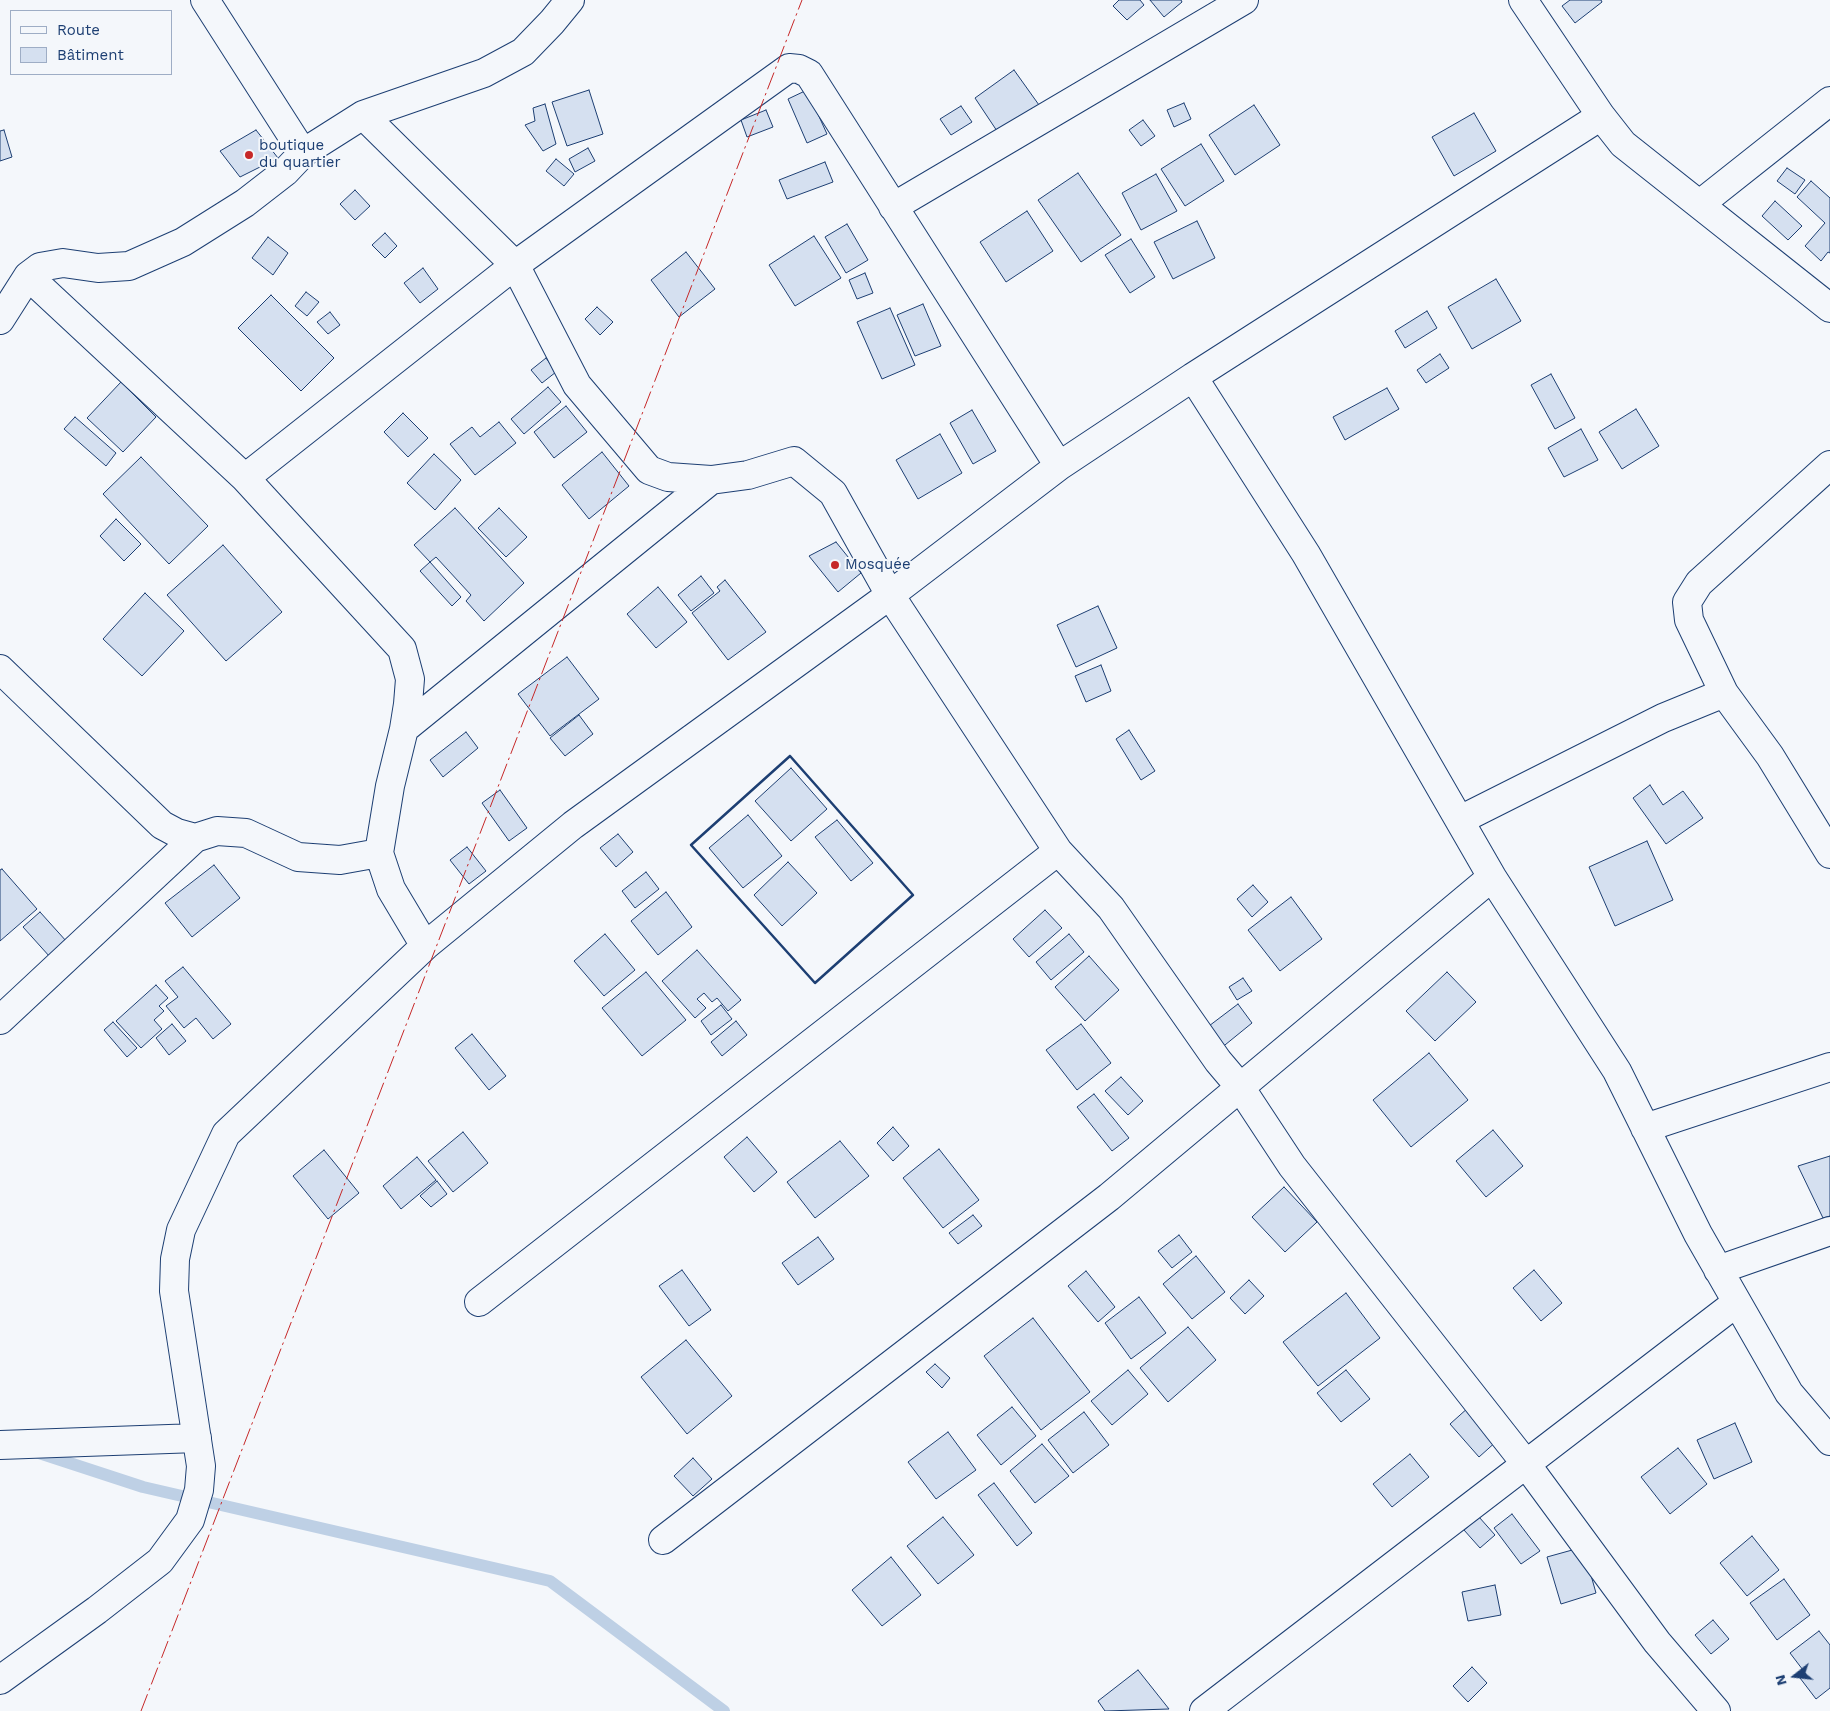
<!DOCTYPE html>
<meta charset="utf-8">
<style>
body{margin:0}
#map{position:relative;width:1830px;height:1711px;overflow:hidden;background:#f4f7fb;font-family:"Work Sans",sans-serif}
canvas{display:block}
.legend{position:absolute;left:10px;top:10px;width:162px;height:65px;box-sizing:border-box;background:#f4f7fb;border:1px solid #9eadc5;margin:0;padding:6px 9px;list-style:none;font-size:15px;color:#1d3f73}
.legend li{display:flex;align-items:center;gap:10px;height:25px}
.legend b{width:25px;border:1px solid #9eadc5}
.north{position:absolute;left:1770px;top:1651px;width:50px;height:50px;-webkit-text-stroke:4px #f4f7fb;paint-order:stroke;rotate:254deg;font-size:14px;font-weight:700;line-height:20px;text-align:center;color:#1d3f73}
.north::after{content:'';display:block;margin:auto;width:18px;height:22px;background:#1d3f73;clip-path:polygon(50% 0,100% 100%,50% 72%,0 100%)}
</style>
<div id="map">
<canvas width="1830" height="1711"></canvas>
<ul class="legend">
<li><b style="height:6px;background:#f4f7fb"></b>Route</li>
<li><b style="height:14px;background:#d5e0f0"></b>Bâtiment</li>
</ul>
<div class="north">N</div>
</div>
<script>
const context = document.querySelector('canvas').getContext('2d');
context.lineJoin = 'round';
const poly = rows => new Path2D(rows.map(r => 'M' + r).join(''));
function trace(path, color, width, dash) { context.strokeStyle = color; context.lineWidth = width; context.lineCap = dash ? 'butt' : 'round'; context.setLineDash(dash || []); context.stroke(path); }
function fill(path, color) { context.fillStyle = color; context.fill(path, 'evenodd'); }
function write(font, color, halo, rows, align = 'center') {
  context.font = font + ' "Work Sans",sans-serif'; context.lineWidth = 4; context.setLineDash([]); context.textBaseline = 'middle'; context.strokeStyle = halo; context.fillStyle = color; for (const [text, x, y, turn = 0] of rows) {
    context.save(); context.translate(x, y); context.rotate((+turn || 0) * Math.PI / 180); context.textAlign = isNaN(turn) ? turn : align; if (halo) context.strokeText(text, 0, 0); context.fillText(text, 0, 0); context.restore();
  }
}
const stream = poly([
 [36,1452,143,1487,550,1581,724,1711]
]);
const building = poly([
 [1119,0,1140,0,1144,5,1127,20,1113,6,1119,0],
 [1150,0,1181,0,1182,2,1164,17,1150,0],
 [1570,0,1601,0,1602,2,1575,23,1562,6,1570,0],
 [1014,70,1039,105,999,134,975,98,1014,70],
 [589,90,603,134,567,146,552,102,589,90],
 [807,90,827,134,807,143,788,99,807,90],
 [1184,103,1191,119,1174,127,1167,110,1184,103],
 [545,104,556,144,543,151,525,125,535,121,533,108,545,104],
 [1254,105,1280,145,1235,175,1209,135,1254,105],
 [961,106,972,122,951,135,940,119,961,106],
 [766,110,773,127,747,137,741,120,766,110],
 [1474,113,1496,151,1454,176,1432,137,1474,113],
 [1143,120,1155,136,1141,146,1129,130,1143,120],
 [4,130,12,157,0,161,0,131,4,130],
 [256,130,278,158,240,177,220,151,256,130],
 [1201,144,1224,181,1185,206,1161,169,1201,144],
 [588,148,595,161,575,172,569,159,588,148],
 [556,159,574,174,564,186,546,171,556,159],
 [825,162,833,182,787,199,779,180,825,162],
 [1787,168,1805,180,1795,194,1777,181,1787,168],
 [1078,173,1121,235,1081,262,1038,200,1078,173],
 [1156,174,1177,211,1141,230,1122,193,1156,174],
 [1811,181,1830,198,1830,253,1828,252,1821,261,1805,246,1825,223,1797,197,1811,181],
 [355,190,370,206,355,220,340,204,355,190],
 [1775,201,1802,226,1788,240,1762,216,1775,201],
 [1027,211,1053,251,1006,282,980,242,1027,211],
 [1197,221,1215,258,1173,279,1154,242,1197,221],
 [847,224,868,260,846,273,825,237,847,224],
 [385,233,397,246,385,258,372,245,385,233],
 [814,236,841,278,795,306,769,265,814,236],
 [268,237,288,253,273,275,252,258,268,237],
 [1131,239,1155,277,1130,293,1105,255,1131,239],
 [686,252,715,289,679,317,651,280,686,252],
 [423,268,438,289,420,303,404,283,423,268],
 [865,273,873,293,857,299,849,280,865,273],
 [1496,279,1521,321,1472,349,1448,307,1496,279],
 [306,292,319,302,307,316,295,306,306,292],
 [271,295,334,358,301,391,238,328,271,295],
 [923,304,941,346,915,356,897,315,923,304],
 [597,307,613,322,600,335,585,319,597,307],
 [890,308,915,365,882,379,857,322,890,308],
 [1427,311,1437,328,1405,348,1395,331,1427,311],
 [330,312,340,325,328,334,317,322,330,312],
 [1440,354,1449,368,1426,383,1417,370,1440,354],
 [546,358,556,372,542,383,531,370,546,358],
 [1551,374,1575,418,1555,429,1531,385,1551,374],
 [121,382,156,417,123,452,87,418,121,382],
 [548,387,561,402,524,434,511,419,548,387],
 [1387,388,1399,409,1345,440,1333,417,1387,388],
 [566,406,587,432,554,458,534,432,566,406],
 [1636,409,1659,446,1622,469,1599,432,1636,409],
 [972,410,996,451,973,464,950,423,972,410],
 [403,413,428,438,408,457,384,432,403,413],
 [75,417,116,453,106,466,64,429,75,417],
 [499,422,516,443,475,475,450,444,472,427,480,437,499,422],
 [1581,429,1598,460,1564,477,1548,448,1581,429],
 [940,434,962,473,918,499,896,460,940,434],
 [602,452,629,486,589,519,562,485,602,452],
 [434,454,461,480,435,510,407,483,434,454],
 [141,457,208,526,169,564,103,494,141,457],
 [455,508,524,583,484,621,466,601,471,595,436,557,430,562,414,545,455,508],
 [499,508,527,537,506,557,478,528,499,508],
 [116,519,141,544,124,561,100,536,116,519],
 [836,542,861,573,838,592,809,556,836,542],
 [223,545,282,612,226,661,167,595,223,545],
 [430,562,461,597,452,606,420,571,430,562],
 [701,576,714,593,691,611,678,595,701,576],
 [725,580,766,632,728,660,692,613,720,591,717,587,725,580],
 [658,587,687,622,656,648,627,614,658,587],
 [145,593,184,631,142,676,103,639,145,593],
 [1098,606,1117,648,1076,667,1057,625,1098,606],
 [567,657,599,699,550,736,518,694,567,657],
 [1101,665,1111,691,1086,702,1075,676,1101,665],
 [579,715,593,734,565,756,550,738,579,715],
 [1129,730,1155,771,1141,780,1116,739,1129,730],
 [466,732,478,748,443,777,430,760,466,732],
 [791,768,827,809,791,841,755,801,791,768],
 [1650,785,1663,805,1683,791,1703,818,1666,844,1633,798,1650,785],
 [500,790,527,828,509,841,482,803,500,790],
 [748,815,782,856,743,888,709,848,748,815],
 [837,820,873,863,851,881,815,837,837,820],
 [618,834,633,852,616,867,600,848,618,834],
 [1647,841,1673,900,1615,926,1589,867,1647,841],
 [467,847,486,871,469,884,450,860,467,847],
 [788,862,817,893,782,926,754,895,788,862],
 [214,865,240,898,192,937,165,903,214,865],
 [2,869,37,909,0,941,0,870,2,869],
 [646,872,659,889,635,908,622,891,646,872],
 [1253,885,1268,902,1252,917,1237,899,1253,885],
 [666,892,692,927,658,955,631,921,666,892],
 [1291,897,1322,939,1280,971,1248,930,1291,897],
 [1045,910,1062,928,1029,957,1013,939,1045,910],
 [40,912,67,942,50,957,23,927,40,912],
 [605,934,635,970,604,996,574,961,605,934],
 [1069,934,1084,952,1051,980,1036,962,1069,934],
 [697,950,741,1000,728,1011,717,998,712,1002,704,993,697,999,706,1008,695,1018,662,981,697,950],
 [1089,956,1119,990,1085,1021,1055,987,1089,956],
 [183,967,231,1024,213,1039,196,1018,184,1028,166,1006,178,997,165,981,183,967],
 [646,972,686,1020,642,1056,602,1008,646,972],
 [1447,972,1476,1002,1435,1041,1406,1011,1447,972],
 [1243,978,1252,991,1237,1000,1229,987,1243,978],
 [156,985,168,998,159,1006,164,1011,154,1020,162,1029,141,1048,116,1021,156,985],
 [1238,1004,1252,1023,1220,1049,1205,1029,1238,1004],
 [721,1005,732,1019,711,1035,701,1021,721,1005],
 [736,1021,747,1035,722,1056,711,1042,736,1021],
 [113,1022,137,1048,127,1057,104,1030,113,1022],
 [172,1024,186,1041,169,1055,156,1038,172,1024],
 [1081,1024,1111,1063,1077,1090,1046,1050,1081,1024],
 [472,1034,506,1076,489,1090,455,1048,472,1034],
 [1429,1053,1468,1100,1411,1147,1373,1100,1429,1053],
 [1121,1077,1143,1101,1128,1115,1105,1091,1121,1077],
 [1094,1094,1129,1138,1112,1151,1077,1107,1094,1094],
 [893,1127,909,1146,893,1161,877,1143,893,1127],
 [1493,1130,1523,1166,1486,1197,1456,1161,1493,1130],
 [463,1132,488,1163,453,1192,428,1161,463,1132],
 [747,1137,777,1172,754,1192,724,1157,747,1137],
 [840,1141,869,1176,815,1218,787,1182,840,1141],
 [939,1149,979,1200,943,1228,903,1178,939,1149],
 [324,1150,359,1193,328,1219,293,1176,324,1150],
 [1830,1156,1830,1216,1823,1218,1798,1166,1830,1156],
 [417,1157,436,1180,401,1209,383,1186,417,1157],
 [437,1181,447,1194,431,1207,420,1196,437,1181],
 [1284,1187,1317,1222,1285,1252,1252,1217,1284,1187],
 [973,1215,982,1226,958,1244,949,1233,973,1215],
 [1179,1235,1192,1252,1172,1268,1158,1251,1179,1235],
 [818,1237,834,1259,798,1285,782,1263,818,1237],
 [1196,1256,1225,1292,1192,1319,1163,1284,1196,1256],
 [682,1270,711,1310,689,1326,659,1286,682,1270],
 [1534,1270,1562,1303,1541,1321,1513,1288,1534,1270],
 [1086,1271,1115,1307,1098,1322,1068,1286,1086,1271],
 [1249,1280,1264,1296,1245,1314,1230,1298,1249,1280],
 [1346,1293,1380,1338,1318,1386,1283,1342,1346,1293],
 [1139,1297,1166,1333,1131,1359,1105,1323,1139,1297],
 [1033,1318,1090,1392,1041,1430,984,1356,1033,1318],
 [1188,1327,1216,1360,1168,1402,1140,1368,1188,1327],
 [686,1340,732,1396,687,1434,641,1377,686,1340],
 [935,1364,950,1378,942,1388,926,1372,935,1364],
 [1128,1370,1148,1394,1112,1425,1091,1401,1128,1370],
 [1346,1370,1370,1399,1341,1422,1317,1393,1346,1370],
 [1012,1407,1036,1436,1001,1465,977,1435,1012,1407],
 [1469,1407,1498,1440,1479,1457,1450,1424,1469,1407],
 [1084,1412,1109,1445,1073,1473,1048,1440,1084,1412],
 [1735,1423,1752,1462,1714,1479,1697,1440,1735,1423],
 [948,1432,976,1470,936,1499,908,1462,948,1432],
 [1042,1444,1069,1476,1035,1503,1010,1471,1042,1444],
 [1678,1448,1707,1484,1670,1514,1641,1477,1678,1448],
 [1410,1454,1429,1477,1392,1507,1373,1484,1410,1454],
 [693,1458,712,1479,693,1496,674,1476,693,1458],
 [994,1483,1032,1533,1017,1546,978,1495,994,1483],
 [1512,1514,1540,1551,1521,1564,1494,1528,1512,1514],
 [943,1517,974,1555,938,1584,907,1546,943,1517],
 [1479,1517,1495,1535,1480,1548,1464,1530,1479,1517],
 [1752,1536,1779,1570,1747,1596,1720,1563,1752,1536],
 [1583,1547,1596,1593,1561,1604,1547,1557,1583,1547],
 [891,1557,921,1595,882,1626,852,1590,891,1557],
 [1784,1579,1810,1615,1777,1640,1750,1603,1784,1579],
 [1495,1585,1501,1615,1468,1621,1462,1592,1495,1585],
 [1713,1620,1729,1639,1711,1654,1695,1635,1713,1620],
 [1819,1631,1830,1645,1830,1688,1816,1699,1800,1678,1806,1674,1790,1653,1819,1631],
 [1472,1667,1487,1683,1468,1702,1453,1686,1472,1667],
 [1138,1670,1169,1709,1105,1711,1098,1701,1138,1670]
]);
const minor = poly([
 [205,0,303,153,363,115,515,265,577,385,649,470,668,477,711,480,748,475,794,461,833,493,890,595,1058,851,1111,908,1218,1061,1240,1087,1292,1166,1526,1464,1657,1642,1716,1711],
 [1523,0,1601,116,1623,144,1830,308],
 [363,115,484,73,523,52,552,22,570,0],
 [1700,204,1830,101],
 [893,207,1244,0],
 [28,276,245,478,402,649,410,679,408,704,404,729,390,786,379,853,391,889,425,946],
 [0,320,28,276,40,267,63,263,98,268,129,266,183,242,245,203,285,172,303,153],
 [1193,377,1601,116],
 [245,478,515,265,789,68,799,69,809,74,1059,466],
 [0,669,162,825,177,833,195,838,217,831,246,833,298,857,340,860,379,853],
 [1724,693,1689,620,1687,602,1699,583,1830,465],
 [404,729,711,480],
 [1460,820,1663,718,1724,693,1770,756,1830,854],
 [0,1020,195,838],
 [1645,1128,1830,1067],
 [1718,1270,1830,1231],
 [479,1302,1058,851],
 [0,1445,197,1438],
 [663,1540,1109,1197,1492,877],
 [0,1680,97,1610,160,1561,190,1520,199,1490,201,1466,174,1291,175,1259,181,1230,226,1134,425,946,573,825,890,595,1059,466,1193,377,1306,554,1492,877,1617,1071,1698,1234,1789,1393,1830,1441],
 [1204,1711,1736,1303]
]);
const wall = poly([
 [790,756,913,895,815,983,691,845,790,756]
]);
const power = poly([
 [141,1711,802,0]
]);
const markers = [
 [249,155,5,"#c62828"],
 [835,565,5,"#c62828"]
];
const poiNames = [
 ["boutique",259,146],
 ["du quartier",259,163],
 ["Mosquée",845,565]
];
trace(stream, '#bed0e5', 12);
fill(building, '#d5e0f0');
trace(building, '#1d3f73', 1);
trace(minor, '#1d3f73', 30);
trace(minor, '#f4f7fb', 28);
trace(wall, '#1d3f73', 2.5);
trace(power, '#c62828', 1, [18, 4, 2.5, 4]);
for (const [x, y, r, color] of markers) { const dot = new Path2D(); dot.arc(x, y, r, 0, 2 * Math.PI); context.fillStyle = color; context.fill(dot); trace(dot, '#f4f7fb', 2); }
write('15px', '#1d3f73', '#f4f7fb', poiNames, 'left');
</script>
